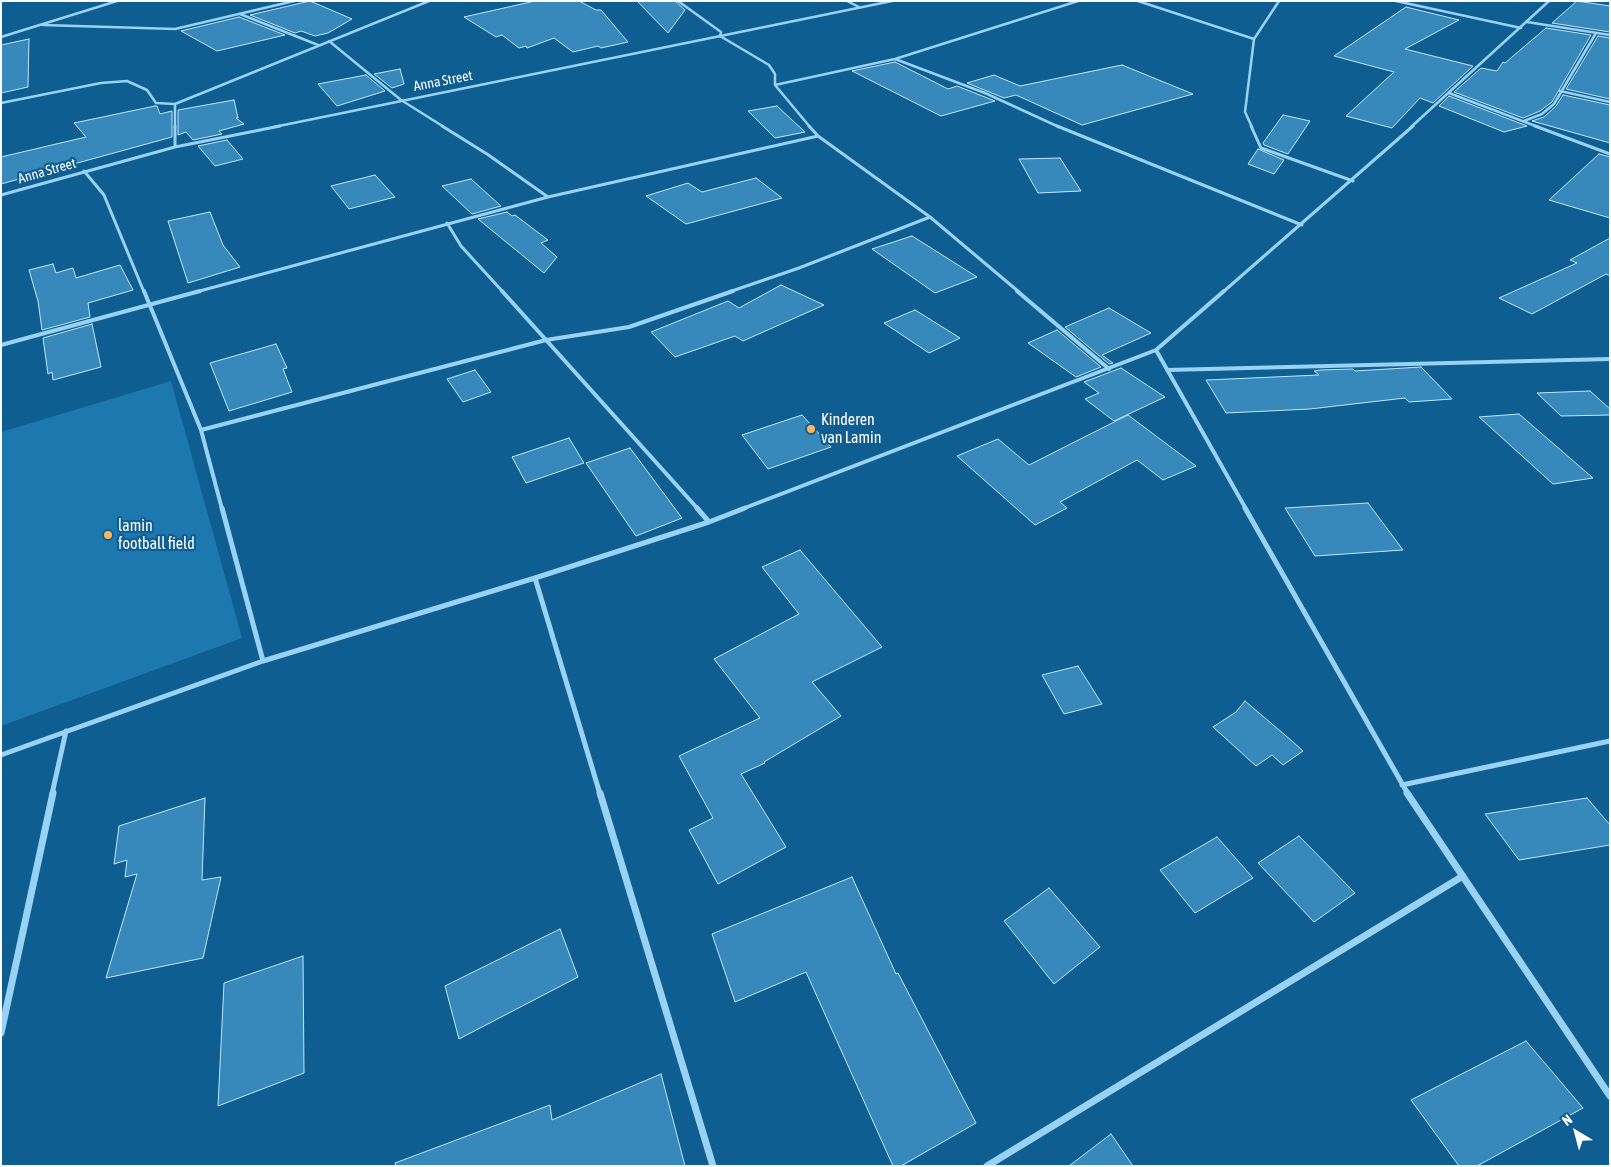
<!DOCTYPE html>
<style>
body{margin:0}
#map{position:relative;width:1611px;height:1167px;overflow:hidden;background:#0f5e92;font-family:"Asap Condensed",sans-serif}
canvas{display:block}
.frame{position:absolute;inset:0;border:2px solid #fff;pointer-events:none}
.north{position:absolute;left:1551px;top:1107px;width:50px;height:50px;-webkit-text-stroke:4px #0f5e92;paint-order:stroke;rotate:323deg;font-size:14px;font-weight:700;line-height:20px;text-align:center;color:#fff}
.north::after{content:'';display:block;margin:auto;width:18px;height:22px;background:#fff;clip-path:polygon(50% 0,100% 100%,50% 72%,0 100%)}
</style>
<div id="map">
<canvas width="1611" height="1167"></canvas>
<div class="frame"></div>
<div class="north">N</div>
</div>
<script>
const context = document.querySelector('canvas').getContext('2d');
context.lineJoin = 'round';
function fill(path, color) { context.fillStyle = color; context.fill(path, 'evenodd'); }
const poly = rows => new Path2D(rows.map(r => 'M' + r).join(''));
function trace(path, color, width, dash) { context.strokeStyle = color; context.lineWidth = width; context.lineCap = dash ? 'butt' : 'round'; context.setLineDash(dash || []); context.stroke(path); }
function write(font, color, halo, rows, align = 'center') {
  context.font = font + ' "Asap Condensed",sans-serif'; context.lineWidth = 4.5; context.setLineDash([]); context.textBaseline = 'middle'; context.strokeStyle = halo; context.fillStyle = color; for (const [text, x, y, turn = 0] of rows) {
    context.save(); context.translate(x, y); context.rotate((+turn || 0) * Math.PI / 180); context.textAlign = isNaN(turn) ? turn : align; if (halo) context.strokeText(text, 0, 0); context.fillText(text, 0, 0); context.restore();
  }
}
const green = poly([
 [171,381,242,638,1,726,1,432]
]);
const building = poly([
 [310,1,352,19,328,33,315,36,301,31,295,33,250,15,310,1],
 [535,1,579,1,596,10,601,10,628,42,601,48,598,46,573,52,554,38,527,48,526,46,519,48,502,35,496,37,464,17,535,1],
 [637,1,675,1,685,10,668,33,637,1],
 [1577,1,1610,6,1610,32,1552,23,1577,1],
 [1406,7,1459,20,1405,49,1473,66,1433,103,1420,98,1392,128,1346,116,1394,72,1334,56,1406,7],
 [239,17,285,35,217,51,181,31,239,17],
 [1546,28,1591,35,1552,102,1540,111,1523,118,1454,92,1481,68,1497,71,1503,62,1505,63,1546,28],
 [1598,36,1610,38,1610,99,1566,89,1598,36],
 [29,39,28,87,1,93,1,45,29,39],
 [895,62,948,89,957,86,995,101,941,116,852,71,895,62],
 [1122,65,1193,94,1082,125,1016,95,1004,98,967,83,994,75,1020,86,1122,65],
 [400,69,404,84,392,88,374,74,400,69],
 [366,75,385,91,337,106,318,84,366,75],
 [1563,95,1610,105,1610,143,1532,121,1544,117,1556,106,1563,95],
 [1449,96,1527,126,1504,132,1439,106,1449,96],
 [234,100,238,118,236,118,244,124,219,131,222,134,193,140,186,132,178,135,178,110,234,100],
 [155,106,157,106,160,114,172,111,172,137,1,184,1,157,86,137,74,123,155,106],
 [777,106,805,132,775,138,748,111,777,106],
 [1283,115,1310,121,1288,154,1264,145,1263,143,1283,115],
 [227,140,243,159,215,166,198,146,227,140],
 [1258,149,1284,160,1274,174,1248,164,1258,149],
 [1599,154,1610,157,1610,218,1549,200,1599,154],
 [1060,158,1081,191,1038,193,1019,159,1060,158],
 [375,175,395,197,349,209,331,186,375,175],
 [756,178,782,198,686,224,646,196,688,183,702,192,756,178],
 [471,179,501,206,472,214,442,186,471,179],
 [210,212,223,245,240,267,188,283,168,221,210,212],
 [507,212,512,216,515,215,548,240,541,243,557,257,544,273,478,219,507,212],
 [912,236,977,277,935,293,872,249,912,236],
 [1610,238,1610,276,1606,274,1532,314,1499,298,1577,263,1570,260,1610,238],
 [53,264,56,273,73,268,76,278,120,265,133,290,88,303,90,317,42,330,38,301,29,270,53,264],
 [781,285,824,305,743,341,735,336,675,357,651,332,728,301,739,308,781,285],
 [1109,308,1151,333,1102,355,1113,363,1109,364,1065,327,1109,308],
 [915,310,960,338,929,353,884,323,915,310],
 [92,324,101,367,53,380,52,372,48,374,43,338,92,324],
 [1057,330,1101,367,1076,377,1028,343,1057,330],
 [276,344,287,368,283,369,292,392,229,411,210,363,276,344],
 [1421,367,1452,399,1409,402,1405,398,1310,409,1226,413,1206,380,1319,375,1314,371,1320,370,1353,369,1355,371,1421,367],
 [1121,368,1165,397,1114,421,1085,399,1099,393,1084,382,1121,368],
 [475,370,491,392,463,402,447,379,475,370],
 [1590,391,1610,409,1610,415,1561,416,1537,393,1590,391],
 [1519,414,1593,478,1553,484,1479,417,1519,414],
 [802,415,831,447,768,469,742,435,802,415],
 [1128,415,1196,466,1163,480,1137,460,1060,502,1067,508,1035,525,957,456,998,439,1029,465,1128,415],
 [569,438,584,463,526,483,512,457,569,438],
 [630,448,682,518,636,536,586,463,630,448],
 [1368,503,1403,550,1315,556,1285,508,1368,503],
 [800,550,882,647,812,682,841,716,764,762,765,763,741,774,786,847,718,884,689,830,713,818,679,756,760,718,714,659,799,614,762,567,800,550],
 [1078,666,1102,704,1064,714,1042,675,1078,666],
 [1245,701,1292,741,1303,751,1283,765,1272,755,1256,766,1213,727,1236,712,1245,701],
 [205,798,202,880,221,877,203,958,106,978,137,874,125,877,127,860,114,864,119,826,205,798],
 [1587,798,1610,825,1610,845,1519,860,1485,814,1587,798],
 [1299,836,1355,893,1314,922,1258,863,1299,836],
 [1217,837,1253,878,1195,913,1160,870,1217,837],
 [852,877,896,974,898,973,976,1123,901,1166,893,1166,806,972,735,1002,712,934,852,877],
 [1049,888,1100,947,1054,984,1004,921,1049,888],
 [560,929,578,977,459,1039,445,986,560,929],
 [303,956,304,1073,218,1106,224,983,303,956],
 [1526,1041,1583,1108,1477,1166,1459,1166,1411,1100,1526,1041],
 [661,1074,685,1166,396,1166,395,1163,550,1105,552,1120,661,1074],
 [1111,1134,1133,1166,1069,1166,1111,1134]
]);
const streetFar4 = poly([
 [678,1,721,32,720,36,769,65,775,74,775,85,810,127],
 [847,1,859,7],
 [1138,1,1254,39],
 [1396,1,1521,28],
 [240,14,318,45],
 [1527,22,1610,35],
 [43,25,175,29,294,1],
 [1,37,117,1],
 [329,41,401,100,444,127],
 [895,59,985,93,1059,127],
 [775,85,895,59,1078,1],
 [1560,91,1610,102],
 [1449,93,1538,127],
 [1,103,101,83,127,81,147,90,156,103,175,104],
 [1524,121,1542,114,1554,104,1596,33],
 [175,127,175,104,429,1],
 [274,127,892,1],
 [1252,127,1245,112,1254,39,1279,1],
 [1411,127,1549,1]
]);
const streetFar3 = poly([
 [175,126,175,147],
 [442,126,487,154,548,197],
 [809,126,818,136,930,217,1019,292],
 [1057,126,1302,225],
 [1251,126,1261,148,1353,181],
 [1535,126,1610,154],
 [84,171,104,195,144,292],
 [1,195,175,147,280,126],
 [447,223,461,246,503,292],
 [196,292,548,197,818,136],
 [729,292,799,268,930,217],
 [1223,292,1413,126]
]);
const streetFar2 = poly([
 [144,291,201,430,222,509],
 [502,291,698,509],
 [1017,291,1109,369],
 [1,345,200,291],
 [1156,350,1246,509],
 [1167,370,1610,359],
 [201,430,546,340,629,327,733,291],
 [742,509,1156,350,1224,291]
]);
const streetFar1 = poly([
 [222,508,263,661],
 [697,508,709,522],
 [1245,508,1408,794],
 [535,578,600,794],
 [1,755,263,661,535,578,709,522,745,508],
 [1402,785,1610,741],
 [52,794,66,731]
]);
const street = poly([
 [600,793,713,1166],
 [1407,793,1610,1096],
 [1,1033,53,793],
 [987,1166,1463,876]
]);
const markers = [
 [811,429,5,"#ffb55d"],
 [108,535,5,"#ffb55d"]
];
const farStreetnames = [
 ["Anna Street",443,81,-11],
 ["Anna Street",47,171,-16]
];
const poiNames = [
 ["Kinderen",821,420],
 ["van Lamin",821,438],
 ["lamin",118,526],
 ["football field",118,544]
];
fill(green, '#1d78b0');
fill(building, '#3788bb');
trace(building, '#c2e7fe', 1);
trace(streetFar4, '#9ad2f4', 2.5);
trace(streetFar3, '#9ad2f4', 3);
trace(streetFar2, '#9ad2f4', 4);
trace(streetFar1, '#9ad2f4', 5);
trace(street, '#9ad2f4', 7);
for (const [x, y, r, color] of markers) { const dot = new Path2D(); dot.arc(x, y, r, 0, 2 * Math.PI); context.fillStyle = color; context.fill(dot); trace(dot, '#0f5e92', 2); }
write('14px', '#fff', '#0f5e92', farStreetnames);
write('16px', '#fff', '#0f5e92', poiNames, 'left');
</script>
